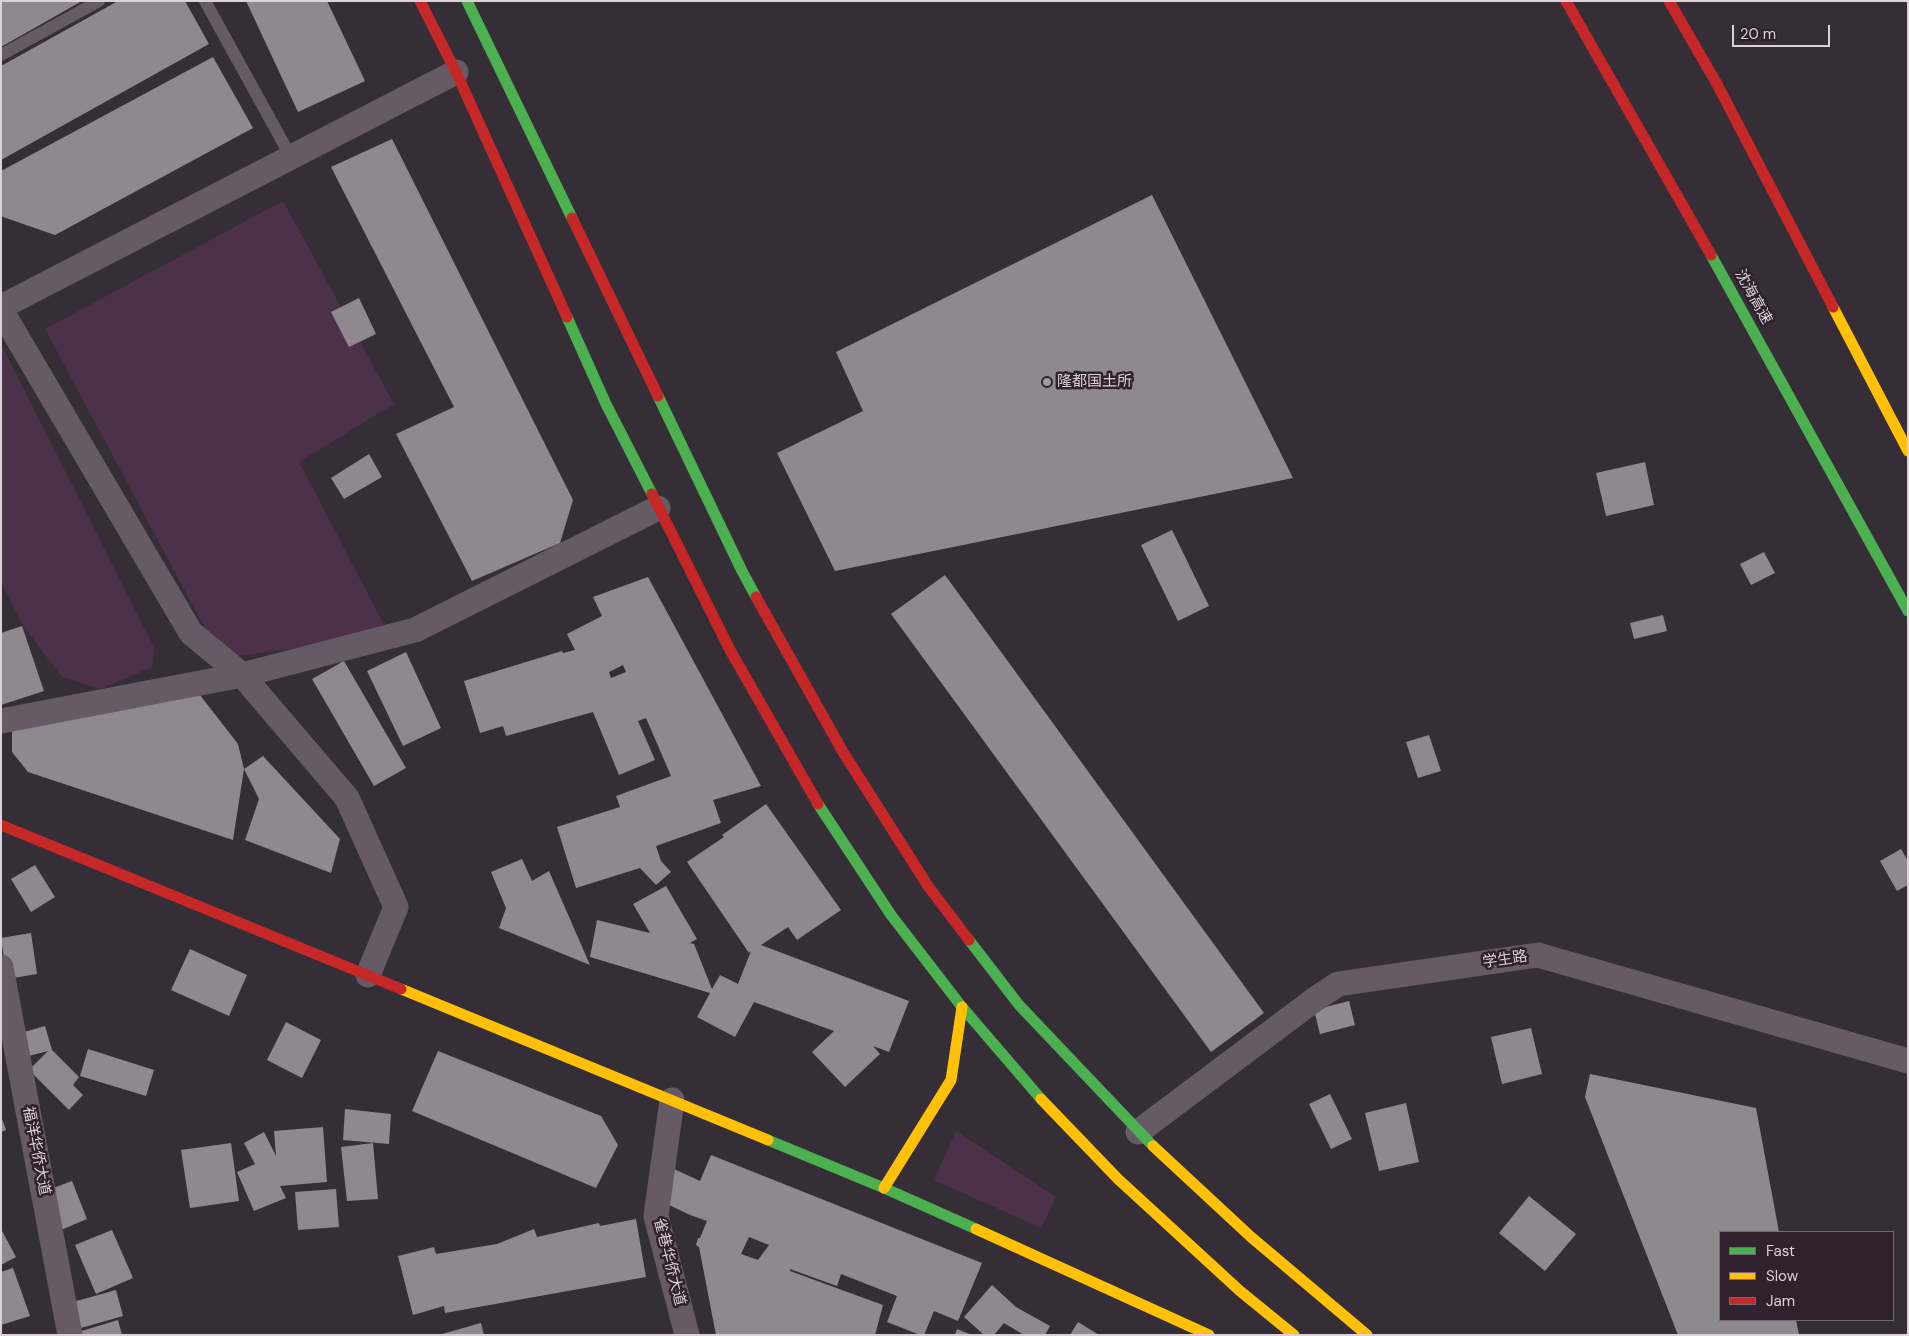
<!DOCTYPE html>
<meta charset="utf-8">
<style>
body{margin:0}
#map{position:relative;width:1909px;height:1336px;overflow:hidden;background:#362e36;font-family:"DM Sans",sans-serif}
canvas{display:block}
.frame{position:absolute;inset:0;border:2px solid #dcd1db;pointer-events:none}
.legend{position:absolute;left:1719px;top:1231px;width:175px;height:90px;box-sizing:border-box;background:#30212f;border:1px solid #756774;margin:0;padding:6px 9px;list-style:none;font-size:15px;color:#dcd1db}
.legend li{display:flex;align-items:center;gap:10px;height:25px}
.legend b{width:25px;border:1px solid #756774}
.scale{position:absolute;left:1732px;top:25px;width:98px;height:22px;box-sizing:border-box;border:2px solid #dcd1db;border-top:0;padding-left:6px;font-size:15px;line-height:18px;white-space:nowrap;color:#dcd1db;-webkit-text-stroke:4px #30212f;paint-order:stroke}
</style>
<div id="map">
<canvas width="1909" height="1336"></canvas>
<div class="frame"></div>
<ul class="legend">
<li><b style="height:6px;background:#4caf50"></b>Fast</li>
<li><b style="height:6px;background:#ffc107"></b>Slow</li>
<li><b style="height:6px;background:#c62828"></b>Jam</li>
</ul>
<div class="scale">20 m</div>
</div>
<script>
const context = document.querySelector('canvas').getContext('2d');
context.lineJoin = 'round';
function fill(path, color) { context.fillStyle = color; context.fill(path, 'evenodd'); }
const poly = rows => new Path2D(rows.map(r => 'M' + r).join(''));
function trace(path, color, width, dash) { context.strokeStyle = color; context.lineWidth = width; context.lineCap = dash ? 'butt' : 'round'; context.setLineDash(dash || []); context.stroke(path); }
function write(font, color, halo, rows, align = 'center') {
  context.font = font + ' "DM Sans","Noto Sans SC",sans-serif'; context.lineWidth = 5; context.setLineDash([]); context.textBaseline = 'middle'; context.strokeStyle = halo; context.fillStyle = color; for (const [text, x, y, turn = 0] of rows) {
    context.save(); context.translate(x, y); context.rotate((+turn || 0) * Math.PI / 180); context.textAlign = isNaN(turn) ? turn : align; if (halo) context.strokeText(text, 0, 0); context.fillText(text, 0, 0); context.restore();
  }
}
const green = poly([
 [283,201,394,404,299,462,390,636,237,656,215,647,45,329],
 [1,344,154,647,152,667,100,689,61,676,22,624,1,582],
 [956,1131,1056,1197,1041,1228,934,1180]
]);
const building = poly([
 [1,1,82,1,1,47],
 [118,1,185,1,209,44,1,160,1,66],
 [246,1,327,1,365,81,298,112],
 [213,57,253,128,55,235,3,217,1,215,1,171],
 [392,139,573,500,560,543,472,581,396,434,454,407,331,167],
 [1152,195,1293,478,835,571,777,453,863,411,836,352],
 [359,298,376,334,349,347,331,312],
 [369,454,382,477,344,499,331,478],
 [1645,462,1654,505,1606,516,1596,473],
 [1172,530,1209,606,1178,621,1141,545],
 [1764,552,1775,573,1751,585,1740,564],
 [945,575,1264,1013,1211,1052,891,614],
 [648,577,761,786,713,800,721,823,656,846,661,861,671,872,656,885,640,868,576,888,557,827,620,807,616,796,671,776,646,718,638,721,655,760,619,775,593,712,506,736,503,726,480,733,464,681,562,651,563,653,575,650,567,634,602,616,593,597],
 [623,665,626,672,611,678,609,672],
 [1663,615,1667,631,1634,639,1630,623],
 [22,626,44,691,1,705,1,633],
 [406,652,441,728,403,746,367,671],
 [344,661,406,768,374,786,312,679],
 [193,686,238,744,244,769,263,756,340,839,331,873,245,840,259,799,244,769,233,840,28,772,12,752,12,724],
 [1429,735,1441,771,1418,778,1406,742],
 [766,804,841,910,797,940,788,927,761,945,909,1001,889,1052,873,1046,880,1054,845,1087,812,1052,834,1031,754,1002,735,1037,697,1017,710,993,590,957,597,920,650,933,633,904,666,886,697,939,690,943,694,944,712,989,720,975,738,984,751,951,749,953,687,862,724,837,722,835],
 [1901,849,1908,861,1908,885,1897,891,1880,861],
 [522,859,532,881,549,871,590,965,499,928,506,908,491,872],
 [35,865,55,897,31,912,11,879],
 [31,933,37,974,7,979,1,938],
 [190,949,247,975,229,1016,171,990],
 [1349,1001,1355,1025,1320,1034,1314,1010],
 [286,1022,321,1040,302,1078,267,1060],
 [45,1026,52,1050,79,1077,73,1085,83,1095,69,1110,29,1070,48,1051,21,1058,14,1035],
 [1531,1028,1542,1074,1502,1084,1491,1037],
 [88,1049,154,1070,146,1096,80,1076],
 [438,1051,601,1116,618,1145,596,1188,412,1111],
 [1590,1074,1756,1108,1779,1232,1720,1232,1720,1320,1796,1320,1799,1335,1678,1335,1585,1097],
 [1330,1094,1352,1139,1331,1149,1309,1104],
 [1406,1103,1419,1162,1379,1171,1365,1113],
 [345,1109,391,1114,389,1144,343,1140],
 [1,1116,6,1130,1,1132],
 [323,1127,327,1182,280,1186,286,1198,254,1211,237,1172,255,1164,244,1143,264,1132,276,1156,274,1131],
 [231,1143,239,1201,190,1208,181,1150],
 [373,1143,378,1199,347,1201,341,1147],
 [711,1155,982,1263,958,1321,934,1311,924,1335,920,1335,887,1322,897,1296,841,1274,837,1286,790,1269,790,1271,883,1305,875,1335,716,1335,699,1247,696,1245,698,1238,700,1238,707,1221,690,1215,659,1200,674,1169,700,1181],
 [749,1237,769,1245,758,1260,741,1254],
 [72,1181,87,1219,56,1232,40,1193],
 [336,1189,339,1227,298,1230,295,1192],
 [1529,1196,1576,1234,1545,1271,1499,1233],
 [636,1219,646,1277,445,1313,444,1306,413,1315,398,1256,434,1247,436,1254,497,1244,534,1229,537,1237,599,1223,600,1226],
 [1,1229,16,1257,1,1265],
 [112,1230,133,1278,96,1294,75,1245],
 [13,1268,30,1316,1,1325,1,1272],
 [992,1285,1016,1307,1050,1326,1045,1335,1024,1335,1004,1323,994,1335,984,1335,964,1317],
 [116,1290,123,1316,81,1328,73,1302],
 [118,1320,122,1335,79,1335,78,1332],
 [1078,1322,1099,1335,1070,1335],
 [481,1323,484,1335,443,1335,442,1334],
 [957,1329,972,1335,955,1335]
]);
const lane = poly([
 [205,1,291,157],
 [1,55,99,1]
]);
const street = poly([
 [1,307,456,72],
 [1,310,191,633,242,675,347,798,396,907,368,975],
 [1,721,242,675,415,630,658,508],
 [1,967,70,1335],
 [672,1100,656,1216,687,1335],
 [1138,1132,1314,1000,1338,984,1538,955,1908,1061]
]);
const fast = poly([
 [467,1,572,218],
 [1711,255,1908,611],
 [567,317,606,404,652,494],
 [658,396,742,571,756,597],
 [818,804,891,915,962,1007,1041,1099],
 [969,940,1019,1005,1153,1146],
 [768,1140,884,1188,976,1229]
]);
const slow = poly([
 [1833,307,1908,451],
 [401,989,768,1140],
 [1041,1099,1118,1179,1240,1291,1294,1335],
 [1153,1146,1251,1237,1367,1335],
 [884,1188,951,1080,962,1007],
 [976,1229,1209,1335]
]);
const jam = poly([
 [420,1,456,72,567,317],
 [1566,1,1711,255],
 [1669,1,1717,84,1833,307],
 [572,218,658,396],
 [652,494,730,650,818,804],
 [756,597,843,752,928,886,969,940],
 [1,825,401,989]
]);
const markers = [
 [1047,382,5,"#a298a1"]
];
const streetNames = [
 ["沈海高速",1753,297,61],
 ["学生路",1505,960,-8],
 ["福洋华侨大道",36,1151,79],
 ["雀巷华侨大道",669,1262,76]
];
const poiNames = [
 ["隆都国土所",1057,382]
];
fill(green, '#4c314b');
fill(building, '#90888f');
trace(lane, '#665a66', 12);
trace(street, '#665a66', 25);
trace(fast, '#4caf50', 11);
trace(slow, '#ffc107', 11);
trace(jam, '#c62828', 11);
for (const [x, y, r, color] of markers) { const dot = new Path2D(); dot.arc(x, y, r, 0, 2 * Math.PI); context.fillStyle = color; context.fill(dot); trace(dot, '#30212f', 2); }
write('15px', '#dcd1db', '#30212f', streetNames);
write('15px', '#dcd1db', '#30212f', poiNames, 'left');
</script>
